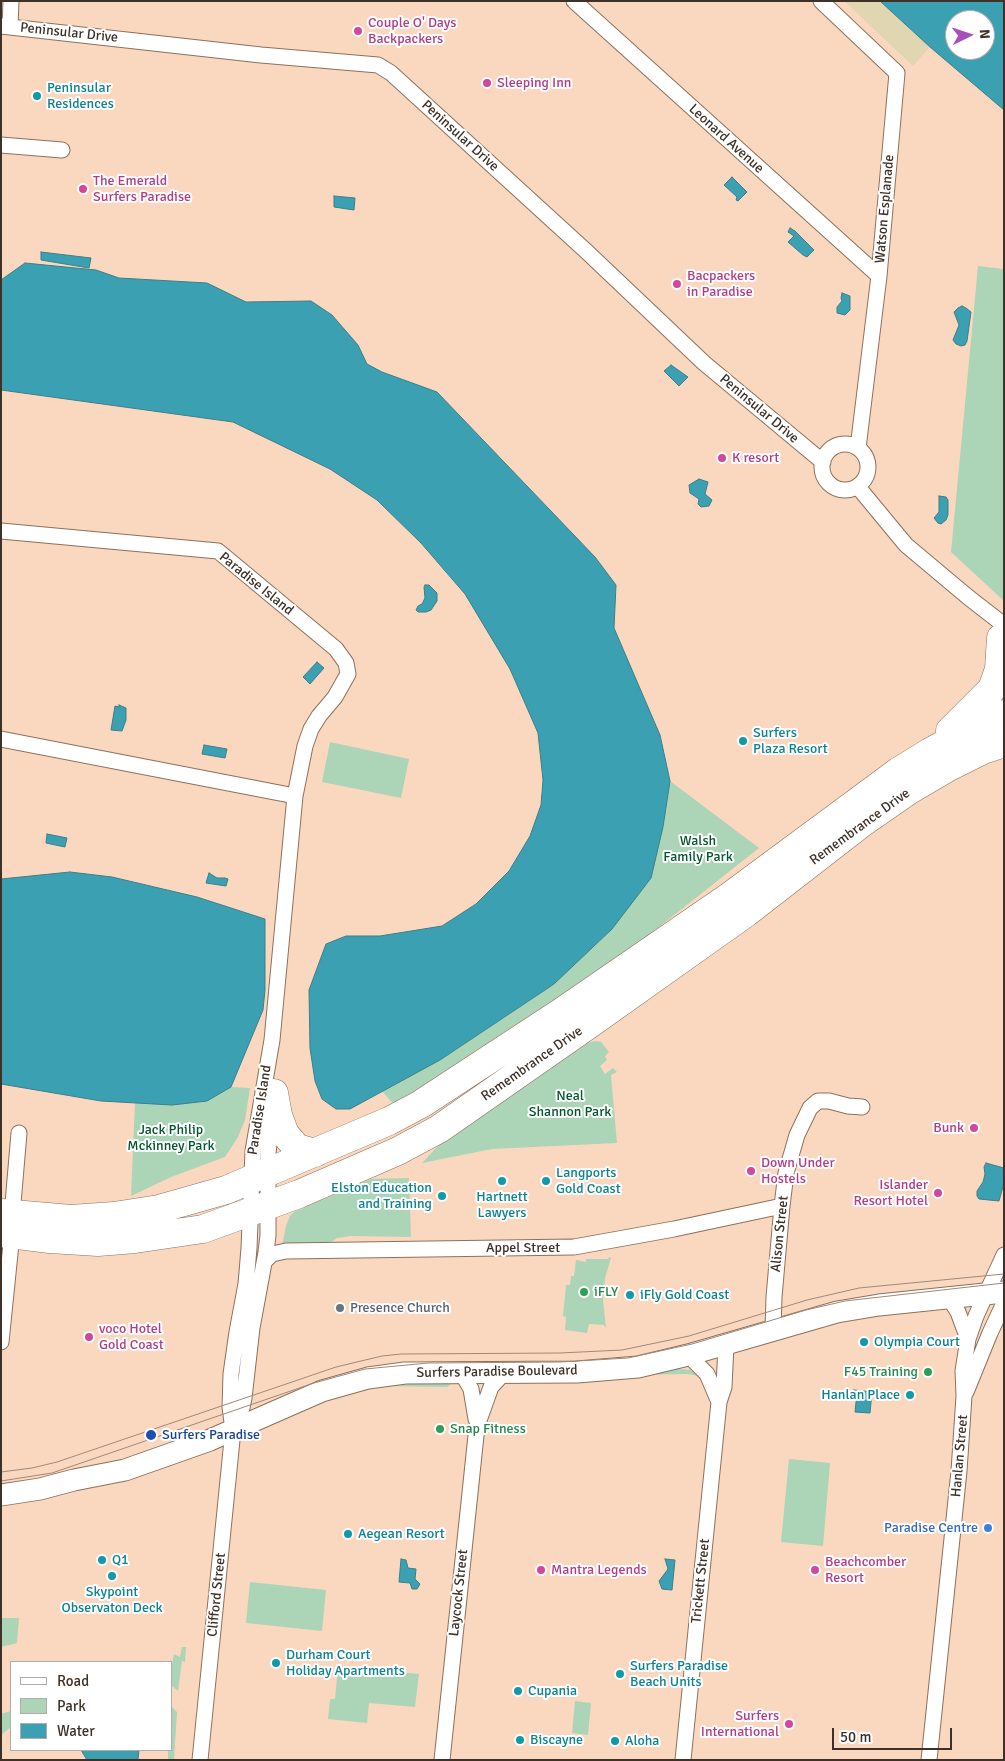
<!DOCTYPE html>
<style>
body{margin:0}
#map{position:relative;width:1005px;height:1761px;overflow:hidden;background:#fad8c0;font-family:Signika,sans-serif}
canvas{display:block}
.frame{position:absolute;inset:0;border:2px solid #3e3128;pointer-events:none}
.legend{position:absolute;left:10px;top:1661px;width:162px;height:90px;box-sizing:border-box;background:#fff;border:1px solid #b2ada9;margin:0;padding:6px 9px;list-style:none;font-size:15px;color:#3e3128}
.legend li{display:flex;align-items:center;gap:10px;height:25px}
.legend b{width:25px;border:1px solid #b2ada9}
.north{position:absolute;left:945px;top:10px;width:50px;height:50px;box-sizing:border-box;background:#fff;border:1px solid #b2ada9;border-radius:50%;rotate:86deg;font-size:14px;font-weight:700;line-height:20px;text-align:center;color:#3e3128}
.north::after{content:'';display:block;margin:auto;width:18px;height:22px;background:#a74fbc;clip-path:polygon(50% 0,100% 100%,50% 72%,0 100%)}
.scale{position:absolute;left:832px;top:1728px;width:120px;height:22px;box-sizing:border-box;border:2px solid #3e3128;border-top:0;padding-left:6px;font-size:15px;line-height:18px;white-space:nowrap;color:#3e3128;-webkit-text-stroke:4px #fff;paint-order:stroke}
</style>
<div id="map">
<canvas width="1005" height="1761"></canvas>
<div class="frame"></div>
<ul class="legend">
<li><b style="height:6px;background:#fff"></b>Road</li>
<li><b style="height:14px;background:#acd4b7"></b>Park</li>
<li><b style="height:14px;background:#3ba0b2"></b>Water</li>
</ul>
<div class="north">N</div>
<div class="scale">50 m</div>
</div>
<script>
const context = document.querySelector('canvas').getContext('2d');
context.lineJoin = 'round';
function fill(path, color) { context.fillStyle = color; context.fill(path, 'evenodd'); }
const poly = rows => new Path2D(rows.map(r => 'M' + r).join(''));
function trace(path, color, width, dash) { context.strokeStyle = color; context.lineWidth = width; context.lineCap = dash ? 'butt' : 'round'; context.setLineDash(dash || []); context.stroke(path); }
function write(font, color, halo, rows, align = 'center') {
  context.font = font + ' Signika,sans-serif'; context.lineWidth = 4; context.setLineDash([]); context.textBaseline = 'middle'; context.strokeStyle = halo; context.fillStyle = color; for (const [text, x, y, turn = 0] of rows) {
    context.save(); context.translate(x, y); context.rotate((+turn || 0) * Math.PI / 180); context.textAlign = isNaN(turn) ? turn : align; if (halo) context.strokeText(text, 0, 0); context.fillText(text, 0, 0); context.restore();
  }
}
const green = poly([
 [978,266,1004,269,1004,601,951,552],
 [330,742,409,759,401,798,322,782],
 [670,781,759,848,583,987,395,1106,382,1091,440,1060,554,984,612,929,663,827],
 [595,1041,601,1042,609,1052,605,1056,607,1060,600,1066,605,1074,613,1068,617,1072,611,1075,617,1143,492,1149,422,1163,456,1127,588,1043],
 [231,1087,250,1088,245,1120,238,1137,225,1157,171,1177,131,1196,135,1103,196,1102],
 [409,1178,411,1237,351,1236,337,1238,330,1243,282,1246,286,1226,290,1216,294,1212,371,1179],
 [609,1257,611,1258,605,1278,603,1300,606,1328,604,1325,589,1324,587,1333,565,1330,566,1317,563,1316,566,1285,570,1285,571,1276,574,1276,576,1260,586,1262,586,1259,608,1259],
 [670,1368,690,1370,699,1376,687,1374,636,1375],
 [454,1382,447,1387,383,1386,347,1394,369,1383],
 [789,1459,830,1463,823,1546,781,1542],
 [250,1582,326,1590,322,1631,246,1623],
 [1,1618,19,1618,17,1643,1,1647],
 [182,1647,186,1647,185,1662,182,1661,178,1691,171,1685,171,1670,174,1654,180,1657],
 [338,1666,419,1674,415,1707,369,1703,367,1723,328,1719,330,1699,335,1699],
 [575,1701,591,1703,588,1735,572,1733],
 [171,1706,177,1712,174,1760,168,1760,168,1750,171,1750],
 [11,1711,11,1727,1,1735,1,1714]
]);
const sand = poly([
 [844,1,880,1,930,47,913,66]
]);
const water = poly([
 [880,1,1004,1,1004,110,930,47,880,1],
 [955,20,985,20,985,50,955,50,955,20],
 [732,177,747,192,738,201,736,200,737,197,724,185,732,177],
 [334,196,355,198,354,210,334,207,334,196],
 [790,228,795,231,814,250,807,257,803,255,788,242,794,236,788,232,790,228],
 [41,252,91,258,89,268,41,260,41,252],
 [25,263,96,270,119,278,207,283,246,302,311,301,332,315,358,345,367,364,382,372,437,392,595,557,616,585,614,628,660,735,670,781,663,827,651,878,612,929,554,984,440,1060,350,1109,336,1109,322,1099,315,1081,310,1048,309,990,326,944,346,936,380,936,442,926,476,904,509,871,530,836,541,805,543,780,538,733,510,669,465,594,421,543,377,500,330,469,233,422,1,390,1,280,25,263],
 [842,293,850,296,850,310,845,315,837,313,837,307,842,301,841,298,842,293],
 [962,306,966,308,971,312,967,341,965,345,961,346,956,344,953,340,959,325,954,312,958,308,962,306],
 [671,365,688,377,679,386,664,371,671,365],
 [699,479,708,482,705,494,712,500,709,506,701,507,698,504,699,499,690,493,689,485,699,479],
 [939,496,946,497,948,500,948,515,946,520,941,524,938,523,934,518,939,512,939,496],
 [425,585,429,585,437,593,437,601,431,610,426,612,418,612,416,610,418,606,422,604,425,598,424,587,425,585],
 [317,662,324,668,310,684,303,677,317,662],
 [119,705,126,708,126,720,122,731,111,730,115,706,119,707,119,705],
 [204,745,227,749,225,758,202,754,204,745],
 [47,834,67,838,65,847,46,843,47,834],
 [70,872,112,877,197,897,265,919,265,990,263,1010,231,1087,207,1101,172,1105,101,1101,1,1084,1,879,70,872],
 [209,873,217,878,225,878,228,879,226,886,206,883,209,873],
 [986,1163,1004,1168,1004,1183,999,1201,979,1199,977,1196,977,1191,983,1182,985,1174,984,1167,986,1163],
 [854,1390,872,1392,870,1413,855,1412,857,1393,854,1393,854,1390],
 [401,1559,406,1560,408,1568,416,1569,415,1579,420,1584,417,1589,412,1589,410,1583,399,1582,401,1559],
 [665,1559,675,1560,672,1590,662,1589,659,1581,668,1569,665,1559],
 [81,1750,139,1750,138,1760,87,1760,81,1750]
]);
const street = poly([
 [574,1,879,276],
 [821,1,897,73,879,276,858,448],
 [1,26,261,55,378,65,391,73,586,251,704,363,823,462],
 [10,26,11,1],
 [1,145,62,150],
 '822 467a23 23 0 1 1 46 0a23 23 0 1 1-46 0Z',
 [858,487,906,545,968,597,1004,625],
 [1,531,218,551,336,649,346,663,348,674,335,697,319,716,311,729,305,746,295,796,272,1040,253,1151,249,1248,246,1284,237,1332,231,1374,230,1407,233,1430,200,1760],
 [1,739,295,796],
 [12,1215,19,1133],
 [264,1262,272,1254,286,1251,574,1247,674,1229,782,1206],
 [949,1298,958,1312,968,1339],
 [773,1330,774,1297,782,1206,786,1173,797,1135,810,1108,818,1101,829,1101,848,1106,862,1107],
 [1,1342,12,1234],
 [688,1355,707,1374,719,1402],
 [459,1372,464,1377,471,1389,476,1419],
 [966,1392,990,1333,1004,1303],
 [233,1428,242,1408,244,1398,252,1328,266,1252,268,1235,268,1154,272,1113],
 [442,1760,477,1426,491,1387,505,1372],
 [683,1760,719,1402,724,1387,726,1345],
 [929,1760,959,1471,964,1396,963,1371,968,1339,976,1316,1004,1255]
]);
const secondary = poly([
 [1,1495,40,1489,74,1480,125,1470,210,1440,322,1391,368,1378,405,1373,577,1372,638,1367,688,1355,837,1312,879,1305,1004,1292]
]);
const highway = poly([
 [950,731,992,689,999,669,1001,638],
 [274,1093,278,1115,285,1134,297,1148,315,1153],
 [1,1213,71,1219,114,1216,159,1209,226,1190,389,1121,421,1104,560,1013,730,896,899,771,930,752,994,717,1004,714],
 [1,1233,50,1239,98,1242,135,1239,203,1229,299,1194,398,1151,439,1129,591,1023,746,913,862,823,908,791,949,767,983,750,1004,743]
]);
const tram = poly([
 [1,1472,32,1468,57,1462,336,1367,382,1356,401,1354,560,1353,622,1350,689,1336,807,1300,859,1288,1004,1274],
 [1,1481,52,1473,314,1383,365,1369,428,1363,560,1362,628,1358,692,1344,806,1310,845,1301,1004,1283]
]);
const markers = [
 [358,31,5,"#d1479c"],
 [487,83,5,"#d1479c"],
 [37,96,5,"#0f9aa8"],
 [83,189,5,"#d1479c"],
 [677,284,5,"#d1479c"],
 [722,458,5,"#d1479c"],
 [743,741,5,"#0f9aa8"],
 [974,1128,5,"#d1479c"],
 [751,1171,5,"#d1479c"],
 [502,1181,5,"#0f9aa8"],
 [546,1181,5,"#0f9aa8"],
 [938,1193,5,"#d1479c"],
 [442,1196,5,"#0f9aa8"],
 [584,1292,5,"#2e9e5b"],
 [630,1295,5,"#0f9aa8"],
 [340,1308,5,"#6b7280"],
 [89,1337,5,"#d1479c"],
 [864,1342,5,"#0f9aa8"],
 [928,1372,5,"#2e9e5b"],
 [910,1395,5,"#0f9aa8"],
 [440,1429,5,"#2e9e5b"],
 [151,1435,6,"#1a4fb4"],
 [988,1528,5,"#3f7fe0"],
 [348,1534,5,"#0f9aa8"],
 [102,1560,5,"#0f9aa8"],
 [541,1570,5,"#d1479c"],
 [815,1570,5,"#d1479c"],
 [112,1576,5,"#0f9aa8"],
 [276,1663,5,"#0f9aa8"],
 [620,1674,5,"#0f9aa8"],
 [518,1691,5,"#0f9aa8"],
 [789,1724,5,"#d1479c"],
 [520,1740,5,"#0f9aa8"],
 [615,1741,5,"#0f9aa8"]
];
const hotelNames = [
 ["Couple O' Days",368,23],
 ["Backpackers",368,39],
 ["Sleeping Inn",497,83],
 ["The Emerald",93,181],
 ["Surfers Paradise",93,197],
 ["Bacpackers",687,276],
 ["in Paradise",687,292],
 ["K resort",732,458],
 ["Bunk",964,1128,"right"],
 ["Down Under",761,1163],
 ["Hostels",761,1179],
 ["Islander",928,1185,"right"],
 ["Resort Hotel",928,1201,"right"],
 ["voco Hotel",99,1329],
 ["Gold Coast",99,1345],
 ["Beachcomber",825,1562],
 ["Resort",825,1578],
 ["Mantra Legends",551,1570],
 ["Surfers",779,1716,"right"],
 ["International",779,1732,"right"]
];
const streetNames = [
 ["Peninsular Drive",69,33,6],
 ["Peninsular Drive",460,136,42],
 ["Leonard Avenue",726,139,42],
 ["Watson Esplanade",885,209,-85],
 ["Peninsular Drive",759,409,40],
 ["Paradise Island",256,584,39],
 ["Remembrance Drive",860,827,-36],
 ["Remembrance Drive",532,1064,-35],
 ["Paradise Island",260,1110,-81],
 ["Alison Street",780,1234,-84],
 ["Appel Street",523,1248],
 ["Surfers Paradise Boulevard",497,1372,-1],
 ["Hanlan Street",960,1456,-85],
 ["Trickett Street",701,1581,-84],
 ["Laycock Street",459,1593,-84],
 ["Clifford Street",217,1595,-84]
];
const cultureNames = [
 ["Peninsular",47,88],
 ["Residences",47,104],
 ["Surfers",753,733],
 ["Plaza Resort",753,749],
 ["Langports",556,1173],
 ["Gold Coast",556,1189],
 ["Elston Education",432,1188,"right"],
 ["and Training",432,1204,"right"],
 ["Hartnett",502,1197,"center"],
 ["Lawyers",502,1213,"center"],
 ["iFly Gold Coast",640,1295],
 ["Olympia Court",874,1342],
 ["Hanlan Place",900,1395,"right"],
 ["Aegean Resort",358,1534],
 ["Q1",112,1560],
 ["Skypoint",112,1592,"center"],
 ["Observaton Deck",112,1608,"center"],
 ["Durham Court",286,1655],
 ["Holiday Apartments",286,1671],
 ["Surfers Paradise",630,1666],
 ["Beach Units",630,1682],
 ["Cupania",528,1691],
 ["Biscayne",530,1740],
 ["Aloha",625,1741]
];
const parkNames = [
 ["Walsh",698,841],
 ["Family Park",698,857],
 ["Neal",570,1096],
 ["Shannon Park",570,1112],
 ["Jack Philip",171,1130],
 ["Mckinney Park",171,1146]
];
const leisureNames = [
 ["iFLY",594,1292],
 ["F45 Training",918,1372,"right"],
 ["Snap Fitness",450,1429]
];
const worshipNames = [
 ["Presence Church",350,1308]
];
const transitNames = [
 ["Surfers Paradise",162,1435]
];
const shopNames = [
 ["Paradise Centre",978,1528]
];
fill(green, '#acd4b7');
fill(sand, '#e0d6b1');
fill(water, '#3ba0b2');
trace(water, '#3c7f89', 1);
trace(street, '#8e705a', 17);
trace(secondary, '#8e705a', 23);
trace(highway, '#8e705a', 29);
trace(street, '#fff', 15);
trace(secondary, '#fff', 21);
trace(highway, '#fff', 28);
trace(tram, '#a08877', 1);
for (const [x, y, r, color] of markers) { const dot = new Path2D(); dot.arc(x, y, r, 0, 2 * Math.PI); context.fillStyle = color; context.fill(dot); trace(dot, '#fff', 2); }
write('14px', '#b23c85', '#fff', hotelNames, 'left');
write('14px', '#3e3128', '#fff', streetNames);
write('14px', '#0d838f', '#fff', cultureNames, 'left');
write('14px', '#03552b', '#fff', parkNames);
write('14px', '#27864d', '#fff', leisureNames, 'left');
write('14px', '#5b616d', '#fff', worshipNames, 'left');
write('14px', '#164399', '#fff', transitNames, 'left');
write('14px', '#366cbe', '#fff', shopNames, 'right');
</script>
